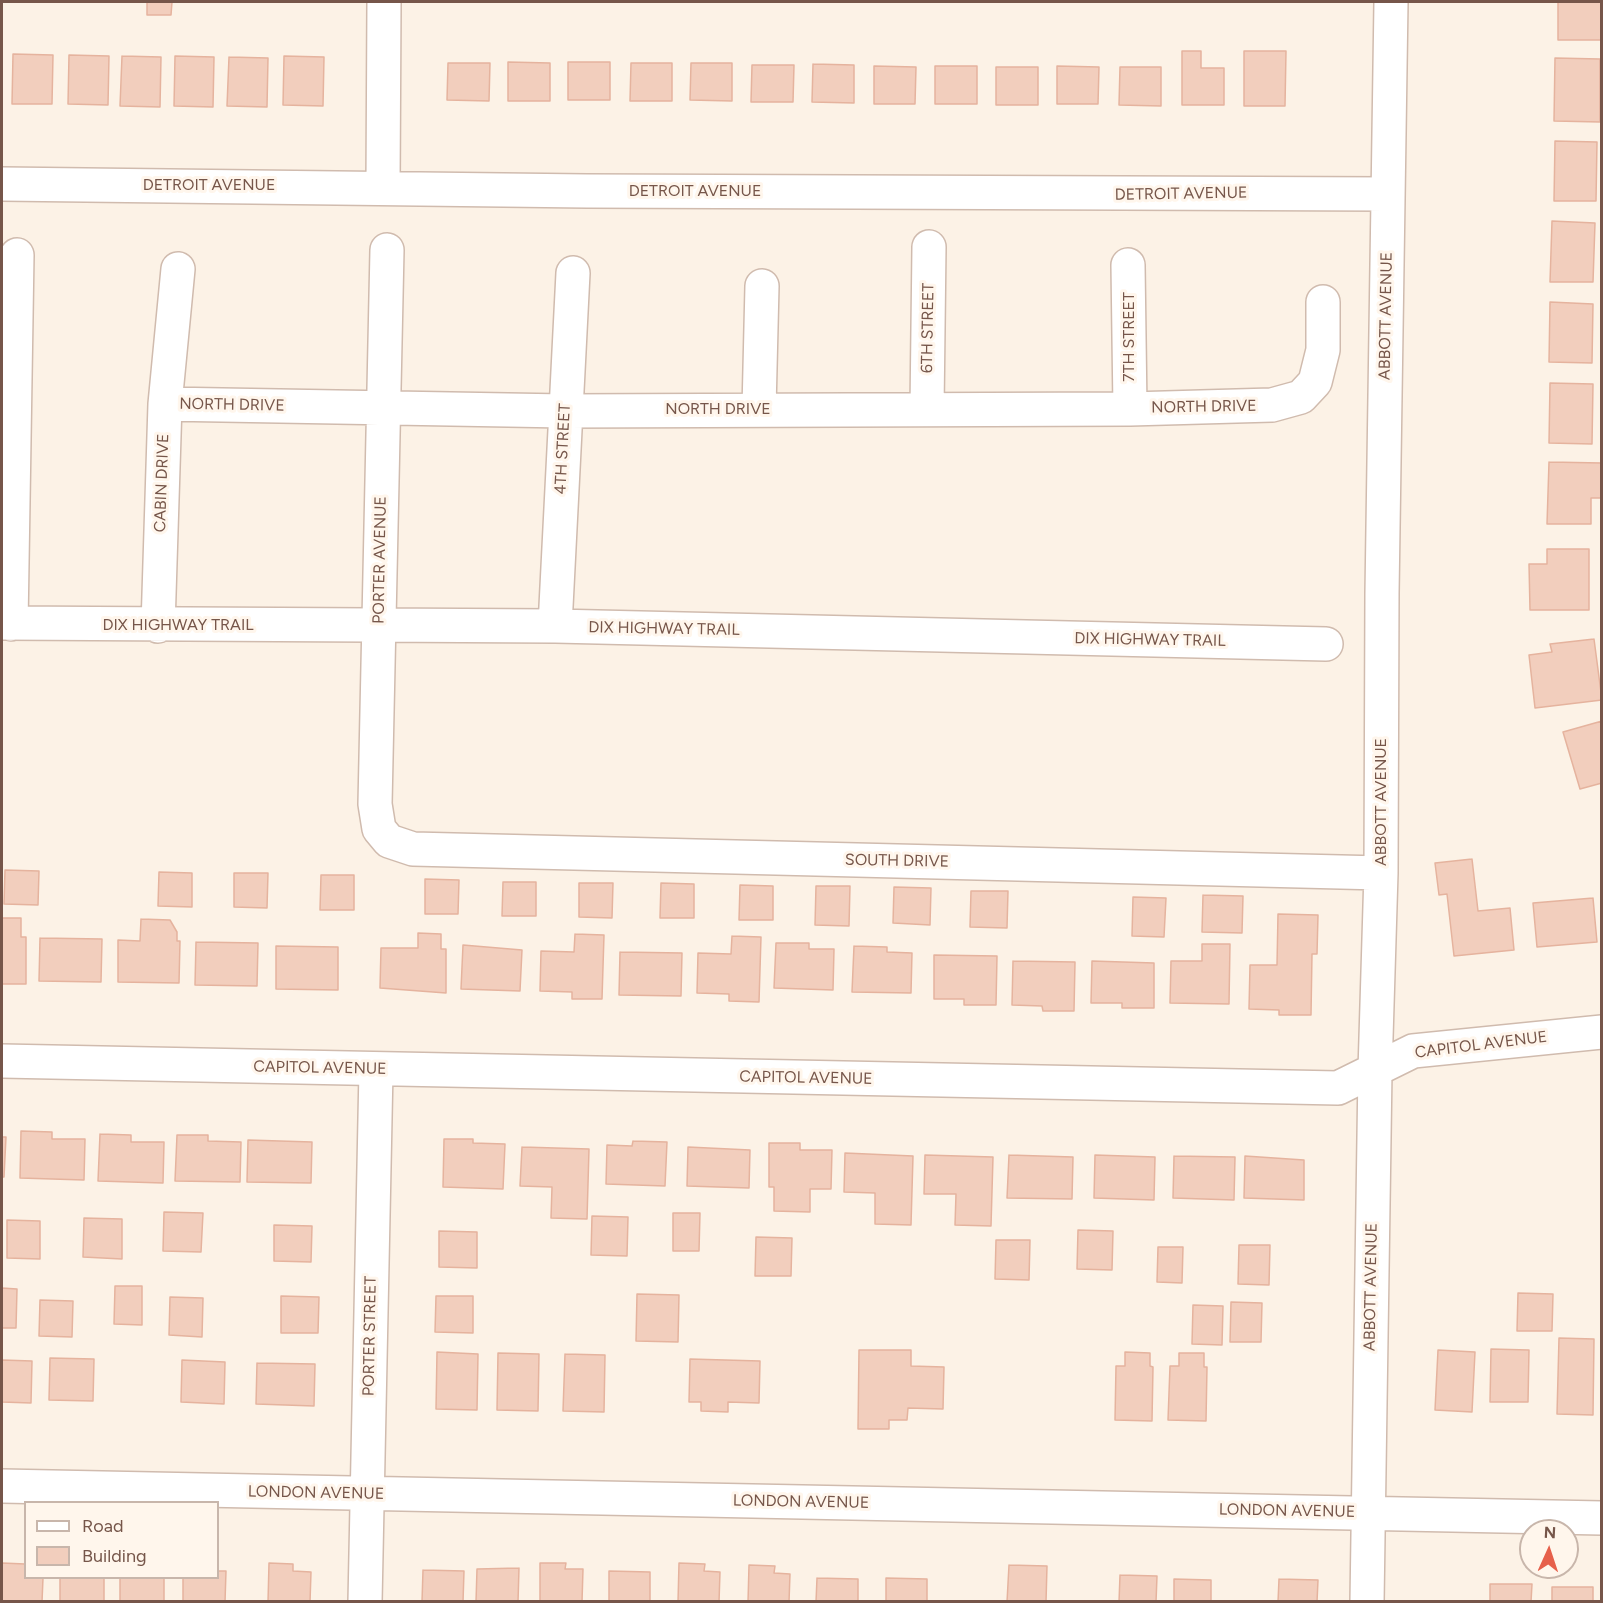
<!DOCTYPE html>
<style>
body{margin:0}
#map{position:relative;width:1603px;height:1603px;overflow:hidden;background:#fcf2e6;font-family:Figtree,sans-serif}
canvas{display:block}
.frame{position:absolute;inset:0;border:3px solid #76564a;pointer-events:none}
.legend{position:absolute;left:24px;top:1501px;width:195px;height:78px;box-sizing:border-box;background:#fff6ec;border:2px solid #c8b6ab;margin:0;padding:8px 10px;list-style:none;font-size:18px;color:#76564a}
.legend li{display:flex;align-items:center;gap:12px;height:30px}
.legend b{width:30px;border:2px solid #c8b6ab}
.north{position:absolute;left:1519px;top:1519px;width:60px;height:60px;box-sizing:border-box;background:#fff6ec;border:2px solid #c8b6ab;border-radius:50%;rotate:3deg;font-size:16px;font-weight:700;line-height:24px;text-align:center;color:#76564a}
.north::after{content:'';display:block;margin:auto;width:21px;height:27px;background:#e6604b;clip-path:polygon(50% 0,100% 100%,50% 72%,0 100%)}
</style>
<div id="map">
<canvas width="1603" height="1603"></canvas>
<div class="frame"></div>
<ul class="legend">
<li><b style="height:8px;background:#fff"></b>Road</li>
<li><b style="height:16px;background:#f2cebd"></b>Building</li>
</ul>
<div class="north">N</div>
</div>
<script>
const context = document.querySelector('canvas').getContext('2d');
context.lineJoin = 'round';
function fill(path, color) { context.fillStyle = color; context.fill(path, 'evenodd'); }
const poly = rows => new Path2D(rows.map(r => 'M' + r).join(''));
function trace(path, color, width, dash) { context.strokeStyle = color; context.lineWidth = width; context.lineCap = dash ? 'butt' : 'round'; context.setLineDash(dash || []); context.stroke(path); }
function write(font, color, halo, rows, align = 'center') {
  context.font = font + ' Figtree,sans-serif'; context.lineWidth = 6; context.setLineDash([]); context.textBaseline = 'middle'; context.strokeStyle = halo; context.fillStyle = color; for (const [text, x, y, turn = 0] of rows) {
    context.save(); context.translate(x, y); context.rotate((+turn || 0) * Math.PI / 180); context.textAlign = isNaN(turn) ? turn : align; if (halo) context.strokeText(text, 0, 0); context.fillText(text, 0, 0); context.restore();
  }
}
const building = poly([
 [147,2,172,2,171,15,147,15,147,2],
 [1558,2,1602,2,1602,40,1558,40,1558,2],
 [1182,51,1201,51,1201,68,1224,68,1224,105,1182,105,1182,51],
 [1244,51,1286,51,1285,106,1244,106,1244,51],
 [13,54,53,55,52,104,12,104,13,54],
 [69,55,109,56,108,105,68,104,69,55],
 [122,56,161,57,160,107,120,106,122,56],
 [175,56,214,57,213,107,174,106,175,56],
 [284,56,324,57,323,106,283,105,284,56],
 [229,57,268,58,267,107,227,106,229,57],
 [1555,58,1600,59,1600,122,1554,121,1555,58],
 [508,62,550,63,550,101,508,101,508,62],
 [568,62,610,62,610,100,568,100,568,62],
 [448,63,490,63,489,101,447,100,448,63],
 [631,63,672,63,672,101,630,101,631,63],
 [691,63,732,63,732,101,690,100,691,63],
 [813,64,854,65,854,103,812,102,813,64],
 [752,65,794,65,793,102,751,102,752,65],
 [874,66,916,67,915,104,874,104,874,66],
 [935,66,977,66,977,104,935,104,935,66],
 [1057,66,1099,67,1098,104,1057,104,1057,66],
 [996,67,1038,67,1038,105,996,105,996,67],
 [1120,67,1161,67,1161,106,1119,105,1120,67],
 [1555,141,1597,142,1596,201,1554,201,1555,141],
 [1552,221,1595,223,1593,282,1550,282,1552,221],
 [1550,302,1593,304,1592,363,1549,362,1550,302],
 [1550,383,1593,384,1592,444,1549,443,1550,383],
 [1549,462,1602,463,1601,498,1591,498,1591,524,1547,524,1549,462],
 [1547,549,1589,549,1589,610,1530,610,1529,564,1547,564,1547,549],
 [1594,639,1602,700,1535,708,1529,655,1552,652,1550,644,1594,639],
 [1602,721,1602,783,1580,789,1563,732,1602,721],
 [1472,859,1478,911,1510,908,1514,950,1454,956,1447,894,1439,895,1435,863,1472,859],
 [5,870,39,871,38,905,4,904,5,870],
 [159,872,192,873,192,907,158,906,159,872],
 [234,873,268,873,267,908,234,907,234,873],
 [321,875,354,875,354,910,320,910,321,875],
 [425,879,459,880,458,914,425,914,425,879],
 [503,882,536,882,536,916,502,916,503,882],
 [579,883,613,883,612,918,579,917,579,883],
 [661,883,694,884,694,918,660,918,661,883],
 [740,885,773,886,773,920,739,920,740,885],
 [816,886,850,886,849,926,815,925,816,886],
 [894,887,931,888,930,925,893,923,894,887],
 [971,891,1008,891,1007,928,970,927,971,891],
 [1203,895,1243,896,1242,933,1202,932,1203,895],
 [1133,897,1166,898,1164,937,1132,936,1133,897],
 [1593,898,1597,942,1537,947,1533,903,1593,898],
 [1278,914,1318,915,1317,954,1312,954,1311,1015,1279,1015,1279,1010,1249,1009,1250,965,1277,965,1278,914],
 [2,918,21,918,21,937,26,937,26,984,2,984,2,918],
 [141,919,170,920,177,932,177,941,180,941,179,983,118,982,118,940,140,941,141,919],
 [418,933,441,934,441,949,446,949,446,993,380,988,381,948,418,948,418,933],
 [575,934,604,935,602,999,572,999,572,992,540,991,541,951,574,952,575,934],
 [732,936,761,937,759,1002,729,1001,729,994,697,993,698,953,731,954,732,936],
 [40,938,102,939,101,982,39,981,40,938],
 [196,942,258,943,257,986,195,985,196,942],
 [776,943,809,943,809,949,834,949,833,990,774,988,776,943],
 [1202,944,1230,944,1229,1004,1170,1003,1171,961,1202,961,1202,944],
 [463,945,522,950,520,991,461,989,463,945],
 [276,946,338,947,338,990,276,989,276,946],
 [854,946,887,947,887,952,912,953,911,993,852,992,854,946],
 [620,952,682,953,681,996,619,995,620,952],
 [934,955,997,956,996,1005,964,1005,964,999,934,999,934,955],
 [1013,961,1075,962,1074,1011,1043,1011,1042,1006,1012,1005,1013,961],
 [1092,961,1154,963,1154,1008,1122,1008,1122,1003,1091,1003,1092,961],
 [21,1131,52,1132,52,1139,85,1139,84,1180,20,1178,21,1131],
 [100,1134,131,1135,131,1142,164,1142,163,1183,98,1181,100,1134],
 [177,1135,208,1135,208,1141,241,1142,240,1182,175,1181,177,1135],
 [2,1137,6,1137,4,1177,2,1177,2,1137],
 [444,1139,473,1139,473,1143,505,1144,503,1189,443,1187,444,1139],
 [248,1140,312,1142,311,1183,247,1182,248,1140],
 [633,1141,667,1142,665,1186,606,1184,607,1145,632,1146,633,1141],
 [769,1143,800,1143,800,1150,832,1150,831,1189,810,1189,810,1212,774,1211,774,1187,769,1187,769,1143],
 [522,1147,589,1149,587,1219,551,1218,552,1187,520,1186,522,1147],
 [688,1147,750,1150,749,1188,687,1186,688,1147],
 [845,1153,913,1156,911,1225,875,1224,875,1193,844,1192,845,1153],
 [925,1155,993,1157,991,1226,955,1225,956,1194,924,1194,925,1155],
 [1009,1155,1073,1157,1072,1199,1007,1198,1009,1155],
 [1095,1155,1155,1157,1154,1200,1094,1198,1095,1155],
 [1174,1156,1235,1157,1234,1200,1173,1198,1174,1156],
 [1245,1156,1304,1160,1304,1200,1244,1198,1245,1156],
 [164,1212,203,1213,201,1252,163,1251,164,1212],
 [673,1213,700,1213,699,1251,673,1251,673,1213],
 [592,1216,628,1217,627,1256,591,1255,592,1216],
 [84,1218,122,1219,122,1259,83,1257,84,1218],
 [7,1220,40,1221,40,1259,7,1258,7,1220],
 [274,1225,312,1226,311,1262,274,1261,274,1225],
 [1078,1230,1113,1231,1112,1270,1077,1269,1078,1230],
 [439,1231,477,1232,477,1268,439,1267,439,1231],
 [756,1237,792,1238,791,1276,755,1276,756,1237],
 [996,1240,1030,1240,1029,1280,995,1279,996,1240],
 [1239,1245,1270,1245,1269,1285,1238,1284,1239,1245],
 [1158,1247,1183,1247,1182,1283,1157,1282,1158,1247],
 [115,1286,142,1286,142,1325,114,1324,115,1286],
 [2,1288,17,1289,16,1328,2,1328,2,1288],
 [1518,1293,1553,1294,1552,1331,1517,1331,1518,1293],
 [637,1294,679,1295,678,1342,636,1341,637,1294],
 [281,1296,319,1297,318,1333,281,1333,281,1296],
 [436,1296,473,1296,473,1333,435,1332,436,1296],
 [170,1297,203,1298,202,1337,169,1335,170,1297],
 [40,1300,73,1301,72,1337,39,1336,40,1300],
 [1231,1302,1262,1303,1261,1342,1230,1342,1231,1302],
 [1193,1305,1223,1306,1222,1345,1192,1344,1193,1305],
 [1559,1338,1594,1339,1593,1415,1557,1414,1559,1338],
 [1491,1349,1529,1350,1528,1402,1490,1402,1491,1349],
 [859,1350,911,1350,911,1366,944,1367,943,1409,908,1408,907,1420,889,1420,889,1429,858,1429,859,1350],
 [1438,1350,1475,1352,1472,1412,1435,1410,1438,1350],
 [437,1352,478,1354,477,1410,436,1409,437,1352],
 [1125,1352,1150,1353,1150,1366,1153,1367,1152,1421,1115,1420,1116,1366,1125,1366,1125,1352],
 [498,1353,539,1354,538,1411,497,1410,498,1353],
 [1179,1353,1204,1353,1204,1367,1207,1367,1206,1421,1168,1420,1170,1366,1179,1366,1179,1353],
 [565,1354,605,1355,604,1412,563,1411,565,1354],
 [50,1358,94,1359,93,1401,49,1400,50,1358],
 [690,1359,760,1361,759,1403,728,1402,728,1412,701,1411,701,1402,689,1402,690,1359],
 [2,1360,32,1361,31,1403,2,1402,2,1360],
 [182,1360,225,1362,224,1404,181,1402,182,1360],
 [257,1363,315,1364,314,1406,256,1404,257,1363],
 [2,1563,25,1564,26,1578,43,1578,42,1602,2,1602,2,1563],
 [269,1563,293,1564,293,1571,311,1572,310,1602,268,1602,269,1563],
 [540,1563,566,1563,565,1569,583,1569,582,1602,540,1602,540,1563],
 [679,1563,705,1564,704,1571,720,1572,719,1602,678,1602,679,1563],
 [749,1565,775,1566,774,1573,790,1574,789,1602,748,1602,749,1565],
 [1009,1565,1047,1566,1046,1602,1007,1602,1009,1565],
 [519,1568,518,1602,476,1602,477,1569,519,1568],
 [423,1570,464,1571,463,1602,422,1602,423,1570],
 [218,1571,226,1571,225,1602,183,1602,183,1578,218,1578,218,1571],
 [609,1571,650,1572,650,1602,609,1602,609,1571],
 [1120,1575,1157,1576,1156,1602,1119,1602,1120,1575],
 [60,1578,104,1578,104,1602,60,1602,60,1578],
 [120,1578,164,1578,164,1602,120,1602,120,1578],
 [817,1578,858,1579,858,1602,816,1602,817,1578],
 [886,1578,927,1579,927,1602,886,1602,886,1578],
 [1174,1579,1211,1580,1211,1602,1174,1602,1174,1579],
 [1279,1579,1318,1580,1317,1602,1278,1602,1279,1579],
 [1490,1584,1532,1584,1531,1602,1490,1602,1490,1584],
 [1552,1587,1593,1587,1593,1602,1552,1602,1552,1587]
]);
const minor = poly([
 [2,184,587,191,1388,194],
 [383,186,384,2],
 [387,250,375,804,379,829,389,841,413,849,1381,873],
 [1128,265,1130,409],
 [165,404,565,411,1130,409,1272,405,1301,397,1315,382,1323,350,1323,302],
 [759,409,762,286],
 [927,409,929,247],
 [2,623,555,626,1326,644],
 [11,624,17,255],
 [158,626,165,404,178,269],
 [555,626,573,273],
 [2,1061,1338,1088,1413,1051,1602,1032],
 [2,1486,1602,1518],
 [365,1602,376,1070],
 [1367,1602,1375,1071,1381,873,1382,593,1391,2]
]);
const streetNames = [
 ["DETROIT AVENUE",209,185],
 ["DETROIT AVENUE",695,191],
 ["DETROIT AVENUE",1181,194,-1],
 ["ABBOTT AVENUE",1386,316,-89],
 ["6TH STREET",928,328,-89],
 ["7TH STREET",1129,337,-90],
 ["NORTH DRIVE",232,405,1],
 ["NORTH DRIVE",1204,407,-1],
 ["NORTH DRIVE",718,409],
 ["4TH STREET",563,449,-87],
 ["CABIN DRIVE",162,483,-88],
 ["PORTER AVENUE",380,560,-89],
 ["DIX HIGHWAY TRAIL",178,625],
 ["DIX HIGHWAY TRAIL",664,629,1],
 ["DIX HIGHWAY TRAIL",1150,640,1],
 ["ABBOTT AVENUE",1381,802,-90],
 ["SOUTH DRIVE",897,861,1],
 ["CAPITOL AVENUE",1481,1045,-7],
 ["CAPITOL AVENUE",320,1068,1],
 ["CAPITOL AVENUE",806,1078,1],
 ["ABBOTT AVENUE",1371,1287,-89],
 ["PORTER STREET",370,1336,-89],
 ["LONDON AVENUE",316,1493,1],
 ["LONDON AVENUE",801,1502,1],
 ["LONDON AVENUE",1287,1511,1]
];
fill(building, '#f2cebd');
trace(building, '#e5b39e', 1.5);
trace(minor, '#d0bbae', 36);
trace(minor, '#fff', 33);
write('16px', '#76564a', '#fff6ec', streetNames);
</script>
